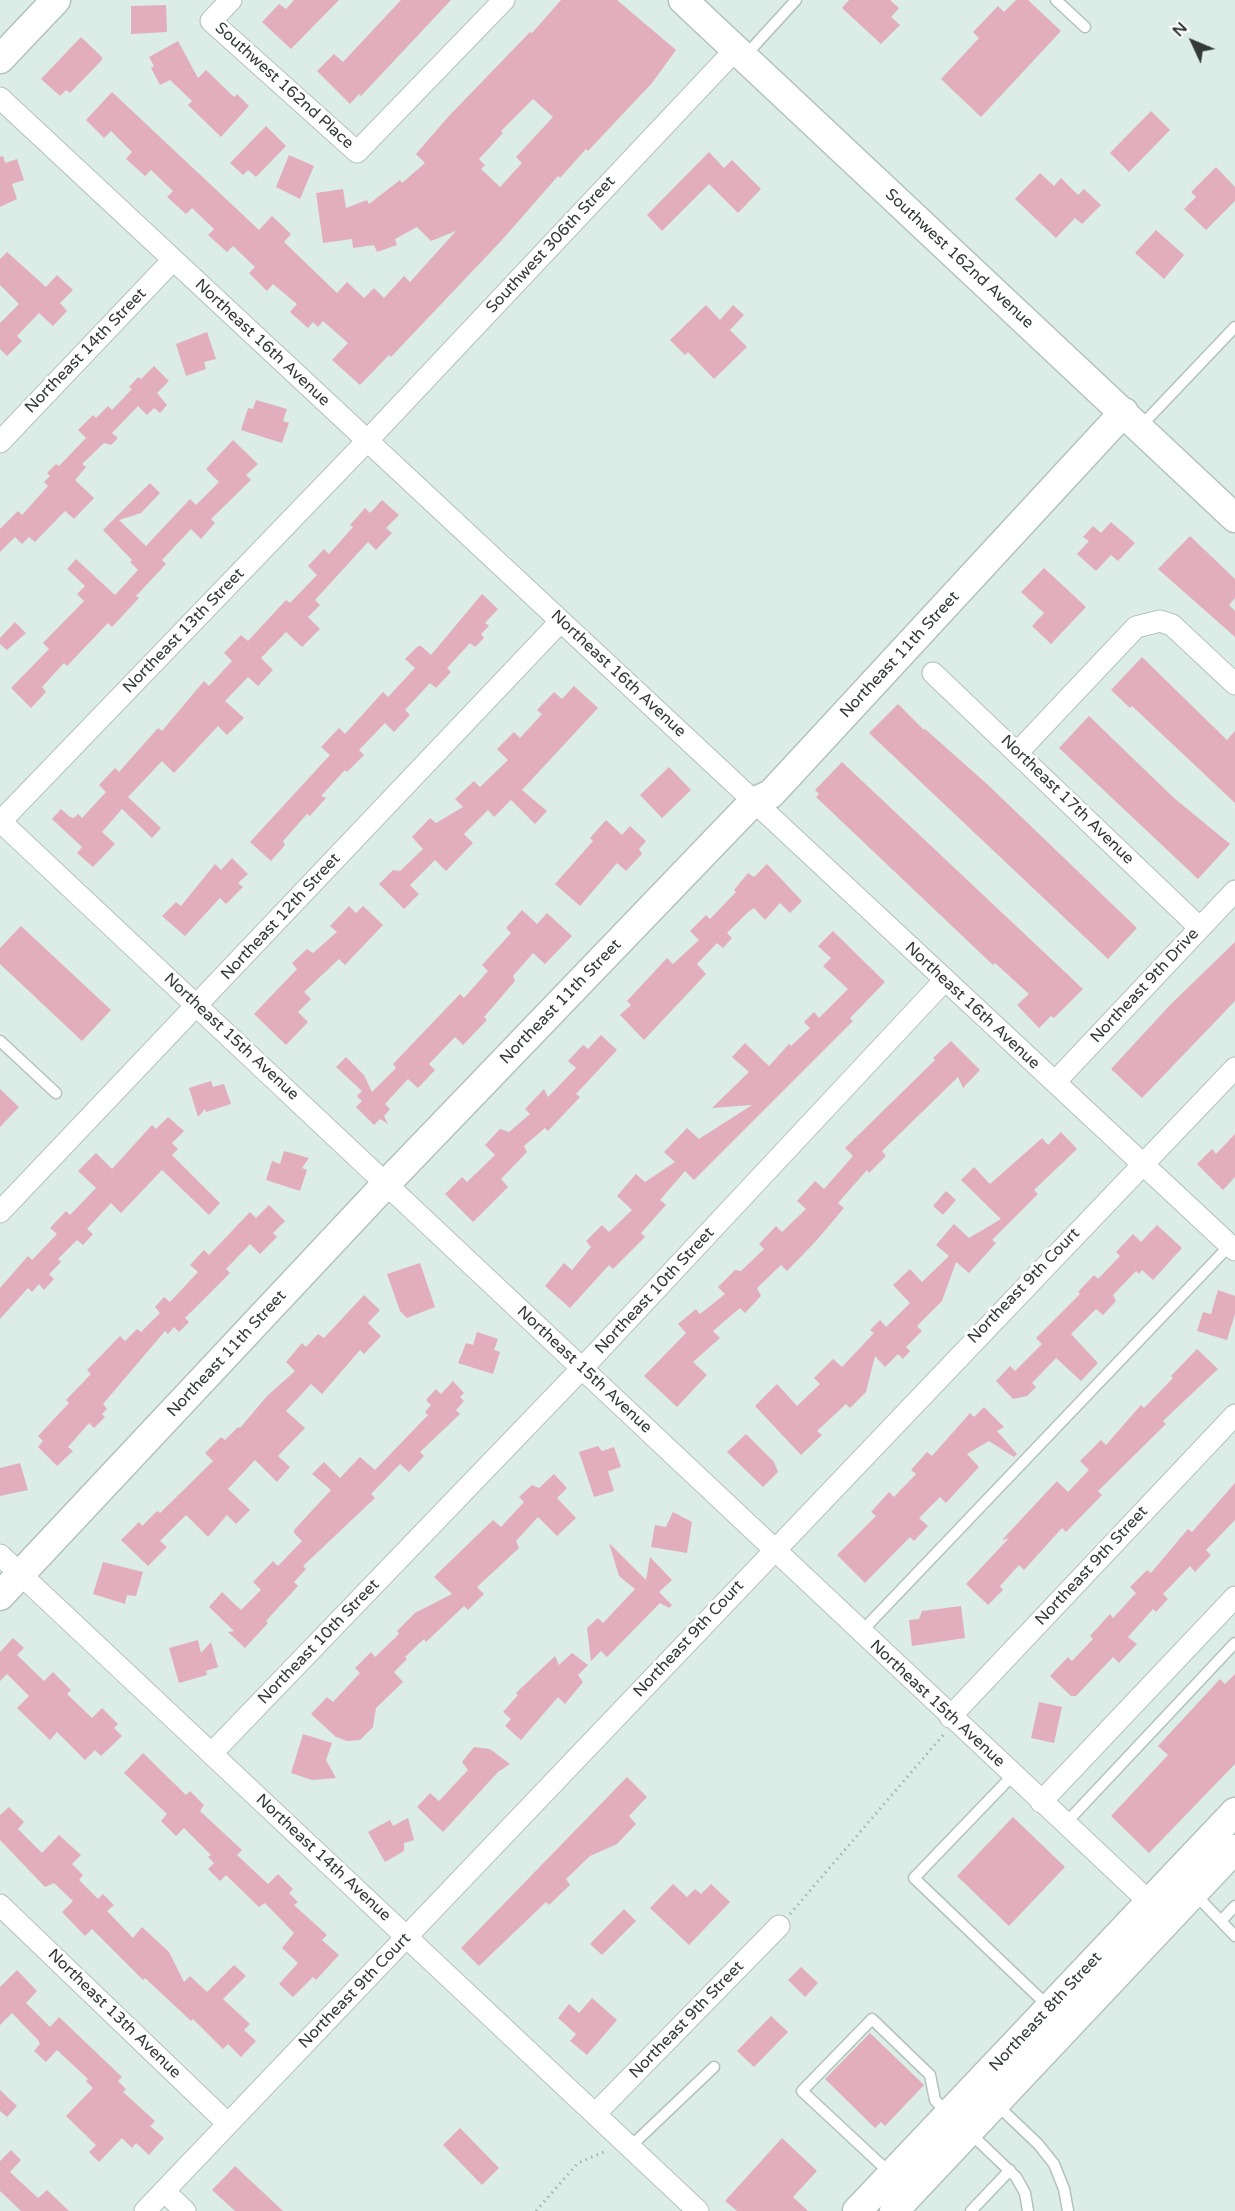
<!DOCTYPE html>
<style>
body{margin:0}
#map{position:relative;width:1235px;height:2211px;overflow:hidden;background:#dcede7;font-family:"Varela Round",sans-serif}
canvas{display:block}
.north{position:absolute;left:1163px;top:12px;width:60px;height:60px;-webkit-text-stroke:4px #fff;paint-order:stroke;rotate:314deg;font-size:16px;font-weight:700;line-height:24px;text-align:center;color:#323937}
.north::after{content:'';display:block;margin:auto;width:21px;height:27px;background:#323937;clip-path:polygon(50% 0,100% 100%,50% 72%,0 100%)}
</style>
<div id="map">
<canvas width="1235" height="2211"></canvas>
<div class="north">N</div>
</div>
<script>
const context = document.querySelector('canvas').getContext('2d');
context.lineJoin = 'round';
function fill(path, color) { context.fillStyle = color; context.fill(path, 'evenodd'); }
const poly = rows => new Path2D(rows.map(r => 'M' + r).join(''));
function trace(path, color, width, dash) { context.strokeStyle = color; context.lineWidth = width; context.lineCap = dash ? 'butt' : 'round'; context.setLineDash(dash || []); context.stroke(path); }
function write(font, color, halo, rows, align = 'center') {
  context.font = font + ' "Varela Round",sans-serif'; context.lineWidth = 6; context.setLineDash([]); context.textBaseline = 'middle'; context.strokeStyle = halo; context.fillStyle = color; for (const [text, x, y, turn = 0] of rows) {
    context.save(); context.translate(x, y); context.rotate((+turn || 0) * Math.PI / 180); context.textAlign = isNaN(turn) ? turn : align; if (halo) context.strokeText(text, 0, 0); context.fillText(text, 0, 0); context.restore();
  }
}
const building = poly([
 [294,0,339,0,291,49,262,22,279,4,286,9],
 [401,0,451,0,361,96,359,94,350,104,317,71,334,54,343,62],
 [561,0,617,0,676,50,652,83,588,151,586,149,560,178,558,176,501,241,391,357,389,355,360,385,332,360,348,343,323,321,318,327,313,322,308,328,290,312,297,304,273,284,267,291,249,273,255,267,233,246,227,252,208,235,214,229,192,208,186,214,167,197,173,191,151,170,145,176,126,159,132,152,111,131,104,138,86,120,112,92,259,230,272,216,291,234,284,242,337,293,347,282,364,298,374,288,384,298,404,276,410,282,456,231,431,241,417,227,395,239,397,245,377,252,374,245,353,248,352,239,323,243,316,193,343,189,346,208,367,200,369,204,400,180,402,183,425,163,416,154,448,117,530,32,532,33],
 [533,99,553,117,516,157,522,163,500,187,481,169,485,165,479,159,503,133,501,131],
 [849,0,890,0,899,8,891,17,900,25,881,44,842,8],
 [1016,0,1028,0,1061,31,981,117,941,79,979,38,973,32,998,6,1004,12],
 [166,5,167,32,131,34,131,6],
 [81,37,102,57,102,60,70,93,66,90,60,96,41,79],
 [178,41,198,78,206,70,234,97,237,94,249,106,221,137,188,105,192,101,170,80,160,85,151,68,154,66,149,57],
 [1151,111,1170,130,1129,172,1110,153],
 [266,126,286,146,256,177,248,170,243,175,230,163],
 [709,152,724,168,732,160,761,189,738,213,709,184,662,231,647,215],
 [289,155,314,166,300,199,276,187],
 [3,156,5,163,17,159,24,180,12,184,17,199,0,207,0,157],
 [1216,167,1235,187,1235,201,1206,230,1184,209,1196,197,1191,192],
 [1040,173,1054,186,1061,178,1078,195,1084,189,1101,205,1082,224,1075,218,1056,238,1015,199],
 [1156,230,1184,255,1164,279,1135,253],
 [7,252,46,287,57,275,73,290,60,303,67,311,53,326,39,313,17,336,22,341,7,356,0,349,0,323,19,304,0,285,0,259],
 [706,305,720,320,733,305,744,315,730,330,747,347,714,379,688,352,685,355,670,340],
 [207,332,216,359,204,362,206,369,186,376,176,344],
 [154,366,169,381,157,393,167,405,160,413,154,408,147,415,138,406,112,433,118,438,111,445,104,443,82,464,86,467,75,480,94,498,74,519,65,511,35,542,29,537,22,544,15,537,0,552,0,529,18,511,22,515,48,486,44,482,50,476,47,473,56,464,59,466,86,438,78,430,93,415,96,418,108,406,112,410,132,389,129,387,138,377,141,379],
 [256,400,287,409,283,421,289,423,282,443,241,430,248,408,253,409],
 [233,440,258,464,246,475,251,480,211,519,215,523,201,539,191,529,162,560,166,564,136,596,139,598,112,627,108,623,67,666,64,663,42,687,46,692,31,708,11,688,49,649,43,643,84,601,77,594,85,586,67,569,76,559,115,595,138,570,130,562,132,560,103,530,150,483,160,493,141,513,119,520,146,546,190,499,196,505,219,482,206,469],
 [382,500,399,515,386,528,392,533,376,550,368,542,315,600,320,605,308,617,320,629,302,647,286,632,261,658,273,670,258,686,248,677,225,701,244,718,227,735,218,726,174,773,162,761,128,797,161,828,152,838,122,809,102,832,115,844,93,867,77,853,82,847,52,819,61,809,70,817,74,818,78,814,82,818,106,792,99,785,115,768,119,772,158,728,162,731,204,681,209,686,232,661,224,653,241,635,248,641,286,600,290,603,317,575,308,566,324,549,329,554,353,527,350,525,365,508,370,513],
 [1111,522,1135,543,1118,561,1111,555,1096,571,1077,554,1089,541,1083,537,1093,526,1101,533],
 [1190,536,1235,579,1235,598,1229,605,1235,611,1235,637,1158,569],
 [1044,568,1086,607,1051,644,1032,626,1044,613,1021,592],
 [482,594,498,609,485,623,489,626,481,634,484,638,475,647,470,643,447,668,451,672,436,688,430,683,405,710,410,715,394,732,385,723,359,750,364,755,347,772,345,770,321,796,326,798,310,816,307,814,283,841,285,845,271,861,250,842,330,755,321,747,339,728,345,734,383,692,388,697,415,668,405,659,418,646,421,646,431,655],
 [15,622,26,633,7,650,0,644,0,638],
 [1142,657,1227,740,1235,731,1235,803,1132,706,1130,708,1111,690],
 [574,686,598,708,522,790,547,811,535,824,511,800,494,817,488,810,464,834,473,843,446,871,435,860,410,885,419,894,404,909,379,884,393,870,400,871,423,849,412,837,430,818,436,823,463,807,455,799,474,781,480,787,508,760,497,749,514,732,520,738,542,714,537,710,554,692,562,699],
 [898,704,924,730,925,729,987,784,1137,928,1108,959,869,733],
 [1089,716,1174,798,1230,844,1198,879,1059,748],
 [842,762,1083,989,1054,1018,1051,1016,1039,1028,1017,1005,1029,994,995,963,993,965,816,797,819,794,815,790],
 [669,767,691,790,662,818,640,795],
 [606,820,622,835,630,826,646,841,639,849,642,854,626,871,617,863,580,906,555,884,593,841,590,838],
 [232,858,248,874,238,883,243,887,226,904,220,898,185,936,162,916,176,902,181,906,215,864,221,870],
 [767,864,802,901,790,913,780,903,765,920,754,908,748,912,727,933,732,938,723,948,717,943,697,964,706,974,644,1040,620,1015,631,1005,627,1001,667,958,673,964,699,940,690,931,706,915,710,919,736,892,734,890,748,873,754,877],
 [349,906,356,913,363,906,383,925,345,965,339,959,304,992,311,999,298,1012,308,1022,286,1045,254,1014,297,969,292,963,307,949,313,953,337,932,330,926],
 [522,910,537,924,547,913,572,936,545,964,533,953,513,976,515,981,484,1017,487,1020,463,1045,455,1037,429,1064,435,1070,418,1088,408,1079,385,1104,390,1109,384,1116,388,1124,380,1119,374,1125,356,1107,362,1101,357,1096,362,1091,336,1067,346,1057,364,1075,372,1092,396,1068,393,1064,460,994,464,998,488,971,482,965,511,933,506,928],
 [21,926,111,1010,82,1041,0,964,0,948],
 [833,931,885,982,850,1018,853,1021,694,1180,685,1171,660,1200,666,1205,641,1233,645,1237,613,1269,609,1265,570,1308,545,1286,564,1263,572,1270,591,1247,586,1241,602,1225,609,1232,632,1210,617,1196,636,1174,645,1182,675,1162,664,1152,687,1128,699,1139,752,1105,712,1108,749,1072,732,1057,745,1043,769,1066,789,1044,791,1046,810,1028,804,1022,814,1012,819,1018,848,989,823,966,831,958,818,946],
 [1235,942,1235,1001,1142,1098,1111,1069,1170,1005],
 [601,1035,617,1050,576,1094,580,1097,548,1131,545,1128,524,1146,527,1152,501,1179,508,1187,473,1222,445,1194,462,1177,467,1182,495,1155,485,1145,500,1129,509,1132,530,1114,525,1109,544,1089,548,1097,576,1068,568,1061,583,1045,588,1049],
 [951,1041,980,1070,963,1088,958,1077,882,1151,886,1156,869,1173,867,1170,838,1203,844,1208,816,1241,787,1271,781,1265,757,1288,761,1296,745,1313,740,1308,713,1331,720,1338,693,1362,707,1375,677,1407,644,1376,686,1333,678,1324,696,1309,700,1314,725,1294,718,1287,735,1270,741,1271,764,1249,759,1244,776,1226,782,1232,806,1209,797,1201,815,1181,824,1189,853,1156,845,1148,935,1060,933,1058],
 [211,1081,213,1087,224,1084,231,1104,206,1112,205,1109,198,1117,189,1088],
 [0,1089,19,1107,0,1127],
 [168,1117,184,1131,172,1143,178,1149,172,1155,220,1203,209,1215,162,1170,121,1213,111,1203,87,1229,93,1234,83,1245,77,1240,58,1259,61,1262,49,1274,54,1279,44,1290,39,1284,32,1292,28,1288,0,1319,0,1288,28,1256,32,1260,57,1234,50,1228,66,1211,70,1215,96,1188,78,1171,96,1153,112,1169,152,1125,156,1129],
 [1061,1132,1077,1149,1034,1190,1038,1194,992,1240,996,1243,969,1273,956,1262,942,1301,917,1326,922,1331,906,1347,910,1351,903,1359,898,1354,885,1367,875,1356,866,1392,850,1408,846,1404,817,1431,822,1435,801,1455,755,1406,777,1384,797,1406,820,1384,814,1378,833,1359,842,1367,874,1333,870,1330,880,1320,886,1327,910,1303,893,1285,910,1269,922,1282,949,1256,936,1245,954,1224,969,1238,1001,1219,961,1180,974,1167,990,1184,1042,1138,1048,1145],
 [1235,1134,1235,1177,1223,1190,1197,1164,1212,1149,1216,1154],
 [284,1151,309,1158,302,1168,307,1170,300,1191,266,1180,272,1161,280,1164],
 [946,1191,956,1200,943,1215,933,1206],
 [269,1205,285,1221,273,1233,277,1237,260,1254,250,1244,226,1269,230,1273,185,1318,189,1322,179,1332,174,1327,168,1334,165,1331,103,1404,107,1409,102,1414,105,1417,94,1428,89,1423,68,1447,73,1451,57,1466,38,1447,43,1441,38,1436,69,1403,66,1400,91,1374,87,1370,120,1336,125,1341,137,1329,141,1332,160,1313,155,1307,164,1297,170,1302,198,1272,190,1265,204,1250,209,1255,250,1212,256,1218],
 [1157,1225,1182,1248,1153,1280,1142,1270,1139,1274,1136,1271,1113,1295,1116,1301,1103,1315,1096,1309,1071,1334,1098,1363,1081,1381,1056,1358,1032,1383,1036,1387,1027,1396,1013,1399,996,1381,1010,1366,1015,1371,1042,1344,1036,1338,1080,1294,1078,1292,1094,1275,1098,1279,1120,1256,1116,1252,1133,1234,1141,1242],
 [420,1263,435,1307,407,1318,400,1311,387,1274],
 [1218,1290,1235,1296,1235,1314,1227,1340,1197,1331,1203,1312,1211,1314],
 [364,1295,380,1310,368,1323,381,1336,364,1354,360,1350,322,1394,311,1384,286,1411,305,1428,278,1456,290,1467,277,1482,255,1460,228,1489,250,1510,236,1524,227,1515,208,1537,186,1515,160,1541,167,1547,148,1566,121,1540,139,1522,142,1526,157,1511,160,1513,213,1461,205,1453,221,1437,225,1440,238,1427,240,1428,267,1396,295,1371,286,1362,302,1343,306,1347,318,1334,324,1338],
 [477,1332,498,1339,494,1350,500,1352,493,1374,458,1363,466,1343,473,1345],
 [1197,1349,1218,1369,1163,1421,1166,1424,1098,1491,1102,1495,1066,1532,1062,1528,1024,1570,1019,1565,1000,1586,1003,1590,988,1605,966,1584,1009,1538,1002,1540,1057,1481,1068,1492,1089,1470,1080,1461,1101,1440,1106,1445,1141,1405,1144,1408,1173,1378,1171,1376],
 [453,1381,464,1393,460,1397,464,1401,456,1410,460,1414,420,1452,424,1456,409,1472,400,1464,371,1494,375,1498,303,1566,306,1569,294,1582,298,1586,266,1621,268,1623,245,1648,228,1632,234,1631,209,1607,222,1592,241,1610,261,1590,253,1582,273,1561,278,1566,302,1541,294,1533,294,1530,331,1490,312,1474,324,1462,340,1478,360,1457,375,1470,428,1415,425,1412,431,1405,426,1400,436,1389,441,1394],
 [984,1407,1004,1427,997,1431,1017,1454,1014,1457,989,1441,967,1454,979,1467,946,1503,940,1497,919,1518,928,1526,914,1541,910,1537,865,1583,837,1555,876,1516,871,1512,889,1492,894,1497,916,1474,911,1470,927,1452,932,1456,970,1413,974,1417],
 [746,1434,774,1462,778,1472,763,1487,727,1452],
 [598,1446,602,1451,614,1447,621,1467,608,1471,614,1491,594,1497,579,1452],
 [20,1463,28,1490,0,1496,0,1468],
 [554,1474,567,1488,557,1498,576,1518,557,1536,538,1517,516,1541,519,1548,477,1587,484,1594,468,1610,464,1606,426,1642,424,1639,405,1657,407,1659,394,1672,403,1682,376,1708,373,1727,360,1740,347,1741,336,1737,311,1714,327,1697,333,1702,360,1673,355,1668,371,1652,375,1657,399,1634,397,1631,415,1613,452,1594,434,1577,493,1520,501,1527,524,1502,519,1497,532,1485,539,1488],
 [1235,1483,1235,1520,1206,1550,1211,1555,1195,1572,1190,1566,1163,1594,1168,1599,1156,1612,1153,1609,1128,1637,1137,1644,1119,1663,1113,1657,1076,1696,1071,1696,1050,1676,1068,1657,1072,1661,1093,1639,1090,1636,1110,1614,1113,1618,1136,1593,1130,1587,1147,1570,1151,1573,1188,1529,1192,1532],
 [673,1512,692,1522,687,1553,651,1547,655,1525,666,1527],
 [609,1543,646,1580,650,1557,672,1580,659,1592,672,1605,669,1608,660,1603,607,1657,601,1651,591,1661,587,1628,598,1618,603,1623,635,1589,619,1576],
 [103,1562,143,1572,136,1596,127,1595,125,1604,93,1594],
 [961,1606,965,1638,912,1646,909,1620,919,1619,922,1611],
 [13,1638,24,1648,17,1655,44,1681,53,1672,71,1690,67,1694,92,1718,102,1708,118,1724,114,1728,122,1736,101,1756,95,1750,85,1760,57,1732,50,1740,17,1708,29,1696,7,1674,0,1681,0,1652],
 [198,1640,201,1653,211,1642,218,1667,206,1671,207,1675,179,1683,169,1648],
 [572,1653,588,1665,578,1675,583,1682,565,1704,558,1697,521,1740,505,1726,511,1719,503,1712,518,1695,516,1693,555,1656,559,1665],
 [1235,1674,1235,1764,1149,1853,1111,1816,1168,1755,1158,1746,1220,1679,1225,1684],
 [1039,1702,1062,1707,1054,1743,1031,1738],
 [303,1734,332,1743,326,1760,336,1778,312,1780,291,1773],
 [474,1747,490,1749,510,1764,498,1772,443,1832,417,1807,430,1793,439,1801,468,1770,462,1762],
 [143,1753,186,1795,190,1791,204,1805,200,1811,242,1850,237,1855,268,1884,278,1874,293,1889,289,1893,298,1902,294,1905,327,1935,322,1940,339,1955,316,1980,313,1977,293,1997,279,1984,298,1963,282,1948,294,1933,265,1903,259,1907,226,1875,220,1881,208,1869,214,1863,208,1857,211,1855,184,1828,176,1836,161,1821,167,1814,124,1773],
 [627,1777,647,1797,629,1816,636,1824,617,1844,590,1856,566,1879,570,1885,549,1905,546,1902,479,1966,461,1948],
 [9,1807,24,1822,18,1829,42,1853,59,1835,81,1855,72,1864,83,1875,79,1880,98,1899,103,1894,114,1905,107,1911,133,1938,142,1927,169,1952,184,1982,190,1976,207,1992,234,1965,246,1976,223,1999,250,2024,244,2030,256,2041,241,2057,228,2044,223,2049,193,2019,191,2021,145,1978,143,1980,92,1929,85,1936,62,1912,73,1901,54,1883,45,1887,0,1840,0,1815],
 [1013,1817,1065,1867,1009,1926,957,1876],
 [408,1818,414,1840,404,1843,404,1851,385,1862,368,1832,390,1820,393,1826],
 [673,1884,687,1897,695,1889,701,1894,711,1884,730,1902,689,1945,650,1908],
 [624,1909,636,1921,602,1955,590,1944],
 [801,1967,818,1983,805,1997,788,1980],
 [17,1970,37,1991,26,2003,50,2027,59,2017,122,2077,118,2081,126,2089,123,2092,155,2121,150,2126,164,2138,149,2155,136,2143,132,2148,122,2138,99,2162,89,2152,96,2145,66,2116,93,2088,86,2081,88,2079,57,2050,46,2062,34,2051,40,2044,38,2040,12,2013,0,2025,0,1987],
 [592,1998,617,2020,587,2055,570,2041,576,2034,558,2018,569,2004,579,2013],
 [771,2016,788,2032,754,2067,737,2051],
 [870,2033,924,2085,885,2126,881,2122,875,2128,825,2079],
 [0,2090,17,2106,7,2117,0,2111],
 [460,2128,499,2168,482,2185,443,2145],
 [782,2138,817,2171,793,2197,808,2211,737,2211,725,2201],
 [11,2150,21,2160,10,2172,38,2198,47,2190,69,2211,21,2211,0,2191,0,2161],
 [235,2166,283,2211,235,2211,212,2190]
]);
const path = poly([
 [790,1914,944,1734],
 [536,2211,578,2163,606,2151]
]);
const lane = poly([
 [1056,0,1085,27],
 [744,57,796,0],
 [1140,427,1235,327],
 [0,1041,56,1093],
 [861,1632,1231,1244],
 [1013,1775,914,1878,1049,2007],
 [1065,1824,1235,1643],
 [1194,1893,1235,1936],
 [1221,1921,1235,1906],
 [997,2105,1038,2144,1054,2164,1064,2189,1068,2211],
 [969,2132,1016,2177,1025,2193,1028,2211],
 [630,2147,714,2067],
 [891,2174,802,2091,872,2019,930,2075,935,2100,948,2114],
 [971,2211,1010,2170]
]);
const street = poly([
 [231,0,211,21,357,152,504,0],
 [0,98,1235,1250],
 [0,442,173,260],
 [933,673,1200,928],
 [1017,753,1136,627,1160,621,1172,625,1235,684],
 [0,821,1159,1911],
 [1,821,367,441,736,49],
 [1055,1082,1235,891],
 [0,1212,561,621],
 [0,1555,698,2211],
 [950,1717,1235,1415],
 [212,1753,590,1360,944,981],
 [1041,1802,1235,1597],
 [0,1905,227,2123],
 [595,2114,779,1926],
 [164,2191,185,2211],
 [145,2211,1235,1068]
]);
const secondary = poly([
 [683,0,1235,518],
 [0,59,56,0],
 [0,1596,386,1184,753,802,771,794,1124,412],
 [857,2211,1235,1812],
 [894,2211,1235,1849]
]);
const streetNames = [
 ["Southwest 162nd Place",284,86,42],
 ["Southwest 306th Street",551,245,-47],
 ["Southwest 162nd Avenue",959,259,43],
 ["Northeast 16th Avenue",262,343,43],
 ["Northeast 14th Street",86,351,-46],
 ["Northeast 13th Street",184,631,-46],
 ["Northeast 11th Street",900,655,-47],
 ["Northeast 16th Avenue",618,674,43],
 ["Northeast 17th Avenue",1067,800,44],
 ["Northeast 12th Street",281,917,-47],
 ["Northeast 9th Drive",1145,986,-47],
 ["Northeast 11th Street",561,1002,-46],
 ["Northeast 16th Avenue",972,1006,43],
 ["Northeast 15th Avenue",231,1037,43],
 ["Northeast 9th Court",1024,1286,-46],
 ["Northeast 10th Street",655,1291,-47],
 ["Northeast 11th Street",227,1354,-47],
 ["Northeast 15th Avenue",584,1370,43],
 ["Northeast 9th Street",1092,1566,-47],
 ["Northeast 9th Court",689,1639,-47],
 ["Northeast 10th Street",319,1642,-46],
 ["Northeast 15th Avenue",937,1704,43],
 ["Northeast 14th Avenue",323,1858,43],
 ["Northeast 9th Court",355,1991,-46],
 ["Northeast 8th Street",1046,2012,-47],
 ["Northeast 13th Avenue",114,2014,44],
 ["Northeast 9th Street",687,2020,-46]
];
fill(building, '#e2adbc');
trace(lane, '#b2c3bc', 13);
trace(street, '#b2c3bc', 23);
trace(secondary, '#b2c3bc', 31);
trace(path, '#a5b3ae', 3, [1.5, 4.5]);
trace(lane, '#fff', 10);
trace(street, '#fff', 21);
trace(secondary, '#fff', 28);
write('16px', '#323937', '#fff', streetNames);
</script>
